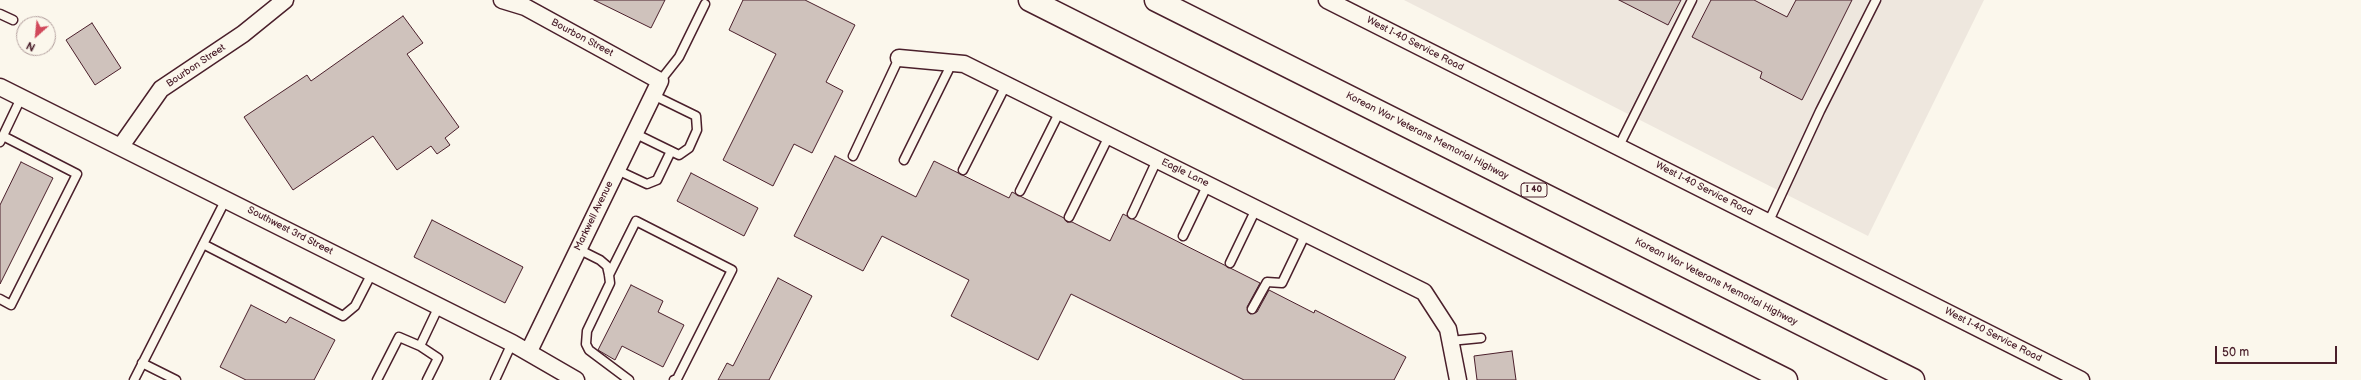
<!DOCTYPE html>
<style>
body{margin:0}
#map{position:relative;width:2361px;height:380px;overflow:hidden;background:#fbf7ec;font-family:"Balsamiq Sans",sans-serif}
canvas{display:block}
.north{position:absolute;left:16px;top:16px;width:40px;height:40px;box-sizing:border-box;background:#fbf7ec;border:1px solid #b4a19f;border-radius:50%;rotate:207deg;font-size:11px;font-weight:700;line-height:16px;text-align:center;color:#4a1f2b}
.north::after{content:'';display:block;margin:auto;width:14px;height:18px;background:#d1495b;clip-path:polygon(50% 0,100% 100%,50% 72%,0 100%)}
.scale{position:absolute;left:2215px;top:346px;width:122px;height:18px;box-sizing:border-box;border:2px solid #4a1f2b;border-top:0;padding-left:5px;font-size:12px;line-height:14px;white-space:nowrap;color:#4a1f2b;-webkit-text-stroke:3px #fbf7ec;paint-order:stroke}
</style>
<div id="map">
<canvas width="2361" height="380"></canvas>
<div class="north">N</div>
<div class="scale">50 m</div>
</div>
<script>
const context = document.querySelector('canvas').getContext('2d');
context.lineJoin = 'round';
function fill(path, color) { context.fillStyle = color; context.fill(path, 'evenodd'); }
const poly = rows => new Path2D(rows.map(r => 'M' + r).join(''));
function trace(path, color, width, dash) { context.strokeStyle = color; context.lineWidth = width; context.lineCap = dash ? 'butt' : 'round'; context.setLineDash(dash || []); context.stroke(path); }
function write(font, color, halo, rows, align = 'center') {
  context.font = font + ' "Balsamiq Sans",sans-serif'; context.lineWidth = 3; context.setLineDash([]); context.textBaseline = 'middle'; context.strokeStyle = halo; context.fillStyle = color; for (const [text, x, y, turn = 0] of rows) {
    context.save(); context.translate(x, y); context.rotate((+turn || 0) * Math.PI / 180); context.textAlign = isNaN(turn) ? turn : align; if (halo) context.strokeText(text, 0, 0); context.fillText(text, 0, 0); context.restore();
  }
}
const built = poly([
 [1404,0,1984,0,1868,236]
]);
const building = poly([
 [594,0,665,0,651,28,594,0],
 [743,0,805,0,855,25,826,82,843,91,812,153,794,144,773,186,723,160,776,54,729,30,743,0],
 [1619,0,1681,0,1668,25,1619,0],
 [1711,0,1754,0,1787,17,1796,0,1852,0,1802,100,1760,78,1762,72,1692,37,1711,0],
 [403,16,423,43,407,54,459,127,445,138,450,145,437,154,431,146,397,170,373,136,293,190,244,117,307,75,311,81,403,16],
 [92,23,121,68,95,85,66,40,92,23],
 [835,156,916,197,934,161,1009,198,1012,192,1064,218,1067,222,1072,222,1110,241,1123,214,1260,283,1247,307,1250,314,1257,312,1269,290,1314,313,1315,310,1406,357,1394,380,1244,380,1071,294,1038,360,951,316,969,280,882,236,863,271,794,236,835,156],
 [21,162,53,178,0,284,0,205,21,162],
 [691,173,758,208,744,236,677,201,691,173],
 [432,220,523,267,505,303,414,257,432,220],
 [778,278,812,296,769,380,718,380,727,363,733,366,778,278],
 [631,285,663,301,658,312,684,325,663,367,622,346,615,360,598,350,631,285],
 [251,305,286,323,290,317,335,340,314,380,246,380,220,367,251,305],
 [1512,351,1516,380,1477,380,1474,356,1512,351]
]);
const service = poly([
 [0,14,13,20],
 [660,81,679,57,705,4],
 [634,133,679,155,689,148,697,130,696,116,653,95],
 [0,142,21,98],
 [1619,146,1692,0],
 [853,156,899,58],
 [904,160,952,63],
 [617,170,647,184,657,180,671,151],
 [963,170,1006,85],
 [1020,191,1060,111],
 [1132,214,1157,160],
 [1069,217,1109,136],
 [1769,221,1820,111,1876,0],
 [1183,236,1208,184],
 [203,244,343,316,355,306,372,273],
 [578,249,600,260,607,266,609,275,610,283,587,331,586,344,589,350,629,380],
 [1230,263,1256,209],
 [609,275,636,221,732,270,677,379,674,380],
 [0,299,11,305,77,174,3,136],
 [1252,309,1267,282,1282,283,1306,233],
 [1450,341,1481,338],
 [420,346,439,306],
 [142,363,176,380],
 [134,380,226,199],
 [377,380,399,337,420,346,438,358,427,380],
 [495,380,512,343]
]);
const minor = poly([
 [502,0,525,7,660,81,529,351],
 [1327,0,2081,380],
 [899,58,964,64,1424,292,1448,329,1458,380],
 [0,87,512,343,576,380],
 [121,146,161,89,243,34,285,0]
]);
const motorway = poly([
 [1030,0,1786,380],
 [1156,0,1913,380]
]);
const shields = [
 [1534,190,26]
];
const shieldNames = [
 ["I 40",1534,190]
];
const streetNames = [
 ["Bourbon Street",582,38,28],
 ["West I-40 Service Road",1415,44,27],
 ["Bourbon Street",196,66,-34],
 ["Korean War Veterans Memorial Highway",1427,136,27],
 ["Eagle Lane",1185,173,26],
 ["West I-40 Service Road",1704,189,27],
 ["Markwell Avenue",594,216,-64],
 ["Southwest 3rd Street",290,231,27],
 ["Korean War Veterans Memorial Highway",1716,282,27],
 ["West I-40 Service Road",1993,335,27]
];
fill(built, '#eee7de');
fill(building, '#cfc2bc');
trace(building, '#4a1f2b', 1);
trace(service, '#4a1f2b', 11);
trace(minor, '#4a1f2b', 19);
trace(motorway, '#4a1f2b', 25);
trace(service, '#fbf7ec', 8);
trace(minor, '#fbf7ec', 16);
trace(motorway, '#fbf7ec', 22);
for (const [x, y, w] of shields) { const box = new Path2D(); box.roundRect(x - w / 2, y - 7, w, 14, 3); context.fillStyle = '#fbf7ec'; context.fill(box); trace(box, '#4a1f2b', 1); }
write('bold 9px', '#4a1f2b', null, shieldNames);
write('10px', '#4a1f2b', '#fbf7ec', streetNames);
</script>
